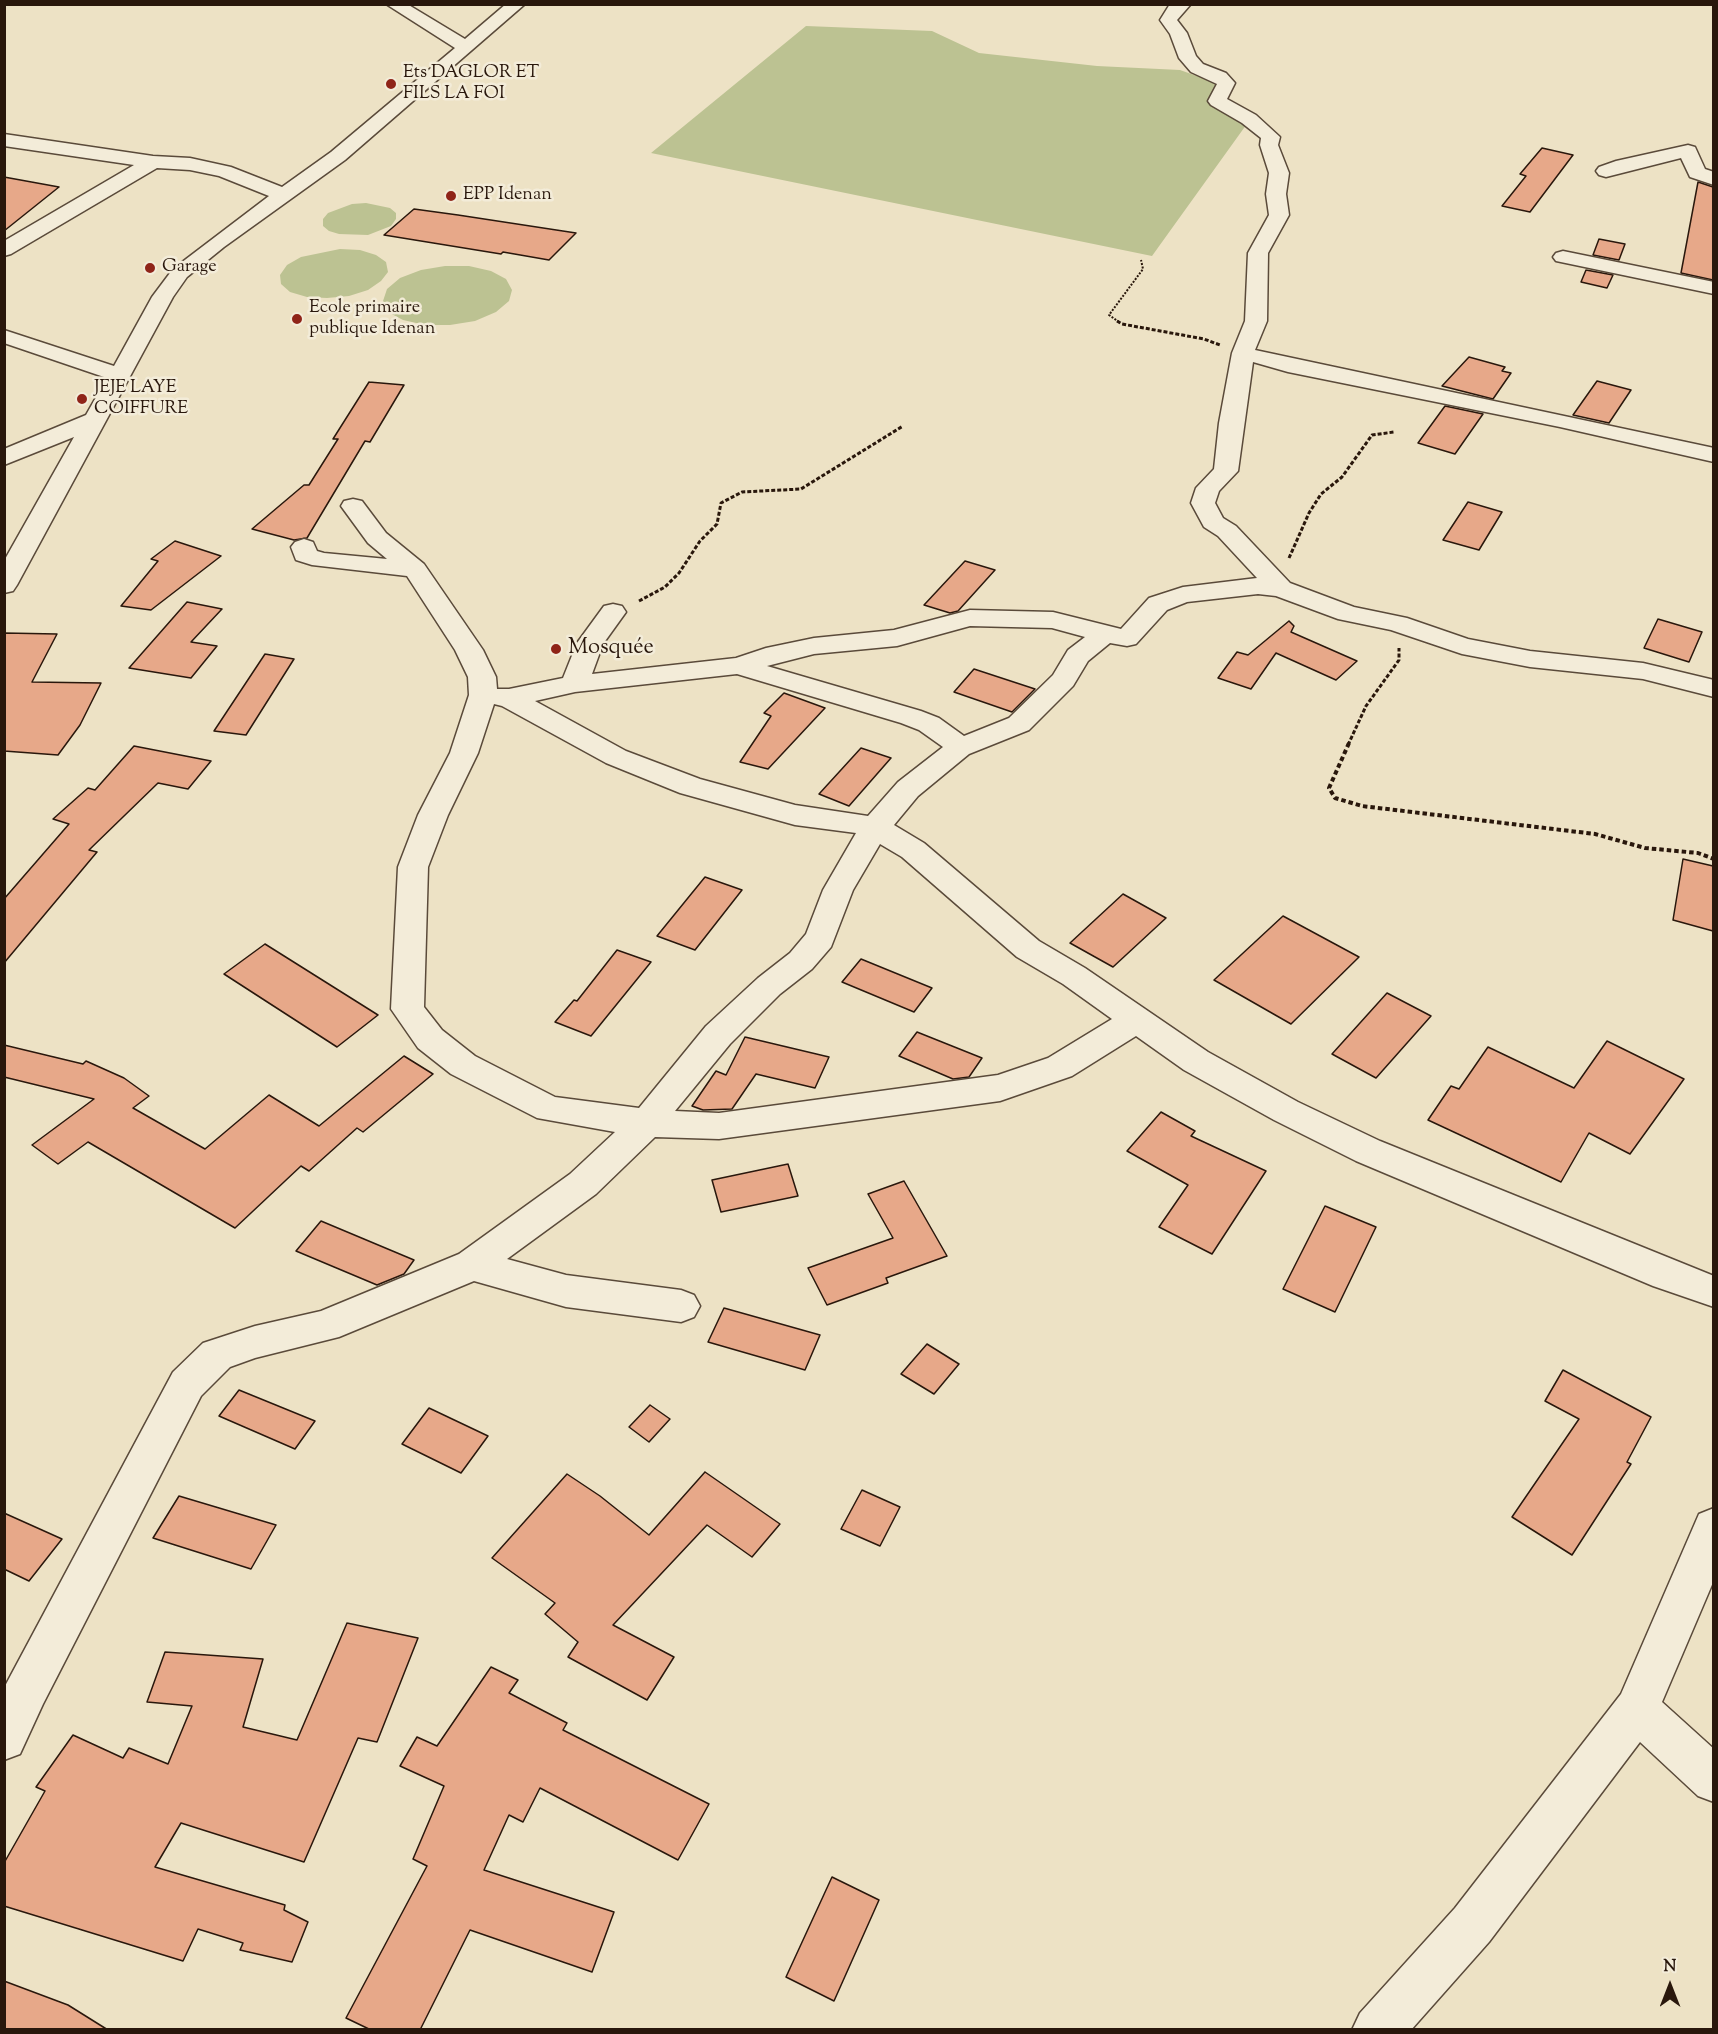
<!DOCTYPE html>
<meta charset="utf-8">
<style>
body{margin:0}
#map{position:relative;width:1718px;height:2034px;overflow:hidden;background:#ede2c5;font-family:"Sorts Mill Goudy",serif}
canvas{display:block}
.frame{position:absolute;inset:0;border:6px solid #29170c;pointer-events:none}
.north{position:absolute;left:1640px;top:1956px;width:60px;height:60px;-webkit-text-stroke:4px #f3ecd9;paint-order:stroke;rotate:0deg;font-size:16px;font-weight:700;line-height:24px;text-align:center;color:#29170c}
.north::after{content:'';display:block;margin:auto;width:21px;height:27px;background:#29170c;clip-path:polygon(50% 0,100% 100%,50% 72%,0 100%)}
</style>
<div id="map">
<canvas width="1718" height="2034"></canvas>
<div class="frame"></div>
<div class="north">N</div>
</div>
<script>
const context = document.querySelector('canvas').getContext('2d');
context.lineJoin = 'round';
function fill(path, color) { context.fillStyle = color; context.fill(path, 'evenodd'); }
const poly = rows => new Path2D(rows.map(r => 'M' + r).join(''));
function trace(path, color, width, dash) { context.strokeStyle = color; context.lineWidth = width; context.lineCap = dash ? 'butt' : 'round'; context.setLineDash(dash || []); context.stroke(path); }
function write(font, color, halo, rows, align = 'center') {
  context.font = font + ' "Sorts Mill Goudy",serif'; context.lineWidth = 5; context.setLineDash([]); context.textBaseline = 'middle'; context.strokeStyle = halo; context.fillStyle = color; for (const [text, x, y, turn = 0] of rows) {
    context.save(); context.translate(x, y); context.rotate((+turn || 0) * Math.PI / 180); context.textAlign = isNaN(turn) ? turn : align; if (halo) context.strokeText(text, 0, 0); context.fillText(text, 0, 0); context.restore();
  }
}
const green = poly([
 [806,26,932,31,979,53,1097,66,1180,70,1222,85,1212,101,1249,121,1152,256,651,153],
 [366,203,390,208,396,213,396,219,391,226,368,235,339,234,329,231,323,226,323,219,328,213,352,204],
 [340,249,360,250,376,255,386,262,388,272,381,281,368,290,349,296,327,298,307,297,290,292,281,284,280,275,287,265,301,257],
 [445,266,469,266,491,271,506,279,512,290,509,301,496,312,475,321,450,325,425,325,403,320,388,312,383,301,387,289,400,278,421,270]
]);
const building = poly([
 [1542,148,1573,155,1530,212,1502,206,1526,176,1520,174,1542,148],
 [4,177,59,187,4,231,4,177],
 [1698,182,1713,187,1713,280,1681,273,1698,182],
 [414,209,458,215,576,233,549,260,503,252,501,254,384,235,414,209],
 [1599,239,1625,244,1619,260,1593,255,1599,239],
 [1586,270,1613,275,1607,288,1581,282,1586,270],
 [1469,357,1505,367,1502,371,1511,373,1493,399,1442,386,1469,357],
 [1597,381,1631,390,1609,423,1573,415,1597,381],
 [369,382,404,385,370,442,365,441,307,538,294,540,252,529,304,485,309,485,338,439,333,439,369,382],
 [1445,406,1483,414,1455,454,1418,443,1445,406],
 [1468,502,1502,512,1479,550,1443,540,1468,502],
 [175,541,221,556,151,610,121,606,158,561,151,559,175,541],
 [965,561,995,570,958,611,950,613,924,605,965,561],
 [187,602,222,609,191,642,217,646,191,678,129,668,187,602],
 [1658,619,1702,632,1689,662,1644,648,1658,619],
 [1289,621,1294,626,1291,632,1357,661,1336,680,1276,653,1251,689,1218,678,1237,652,1248,655,1289,621],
 [4,633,57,634,32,682,101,683,80,725,58,755,4,751,4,633],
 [265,654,294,659,246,735,214,731,265,654],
 [974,669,1035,689,1012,712,954,692,974,669],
 [784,693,825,708,768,769,740,762,771,716,764,713,784,693],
 [134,746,211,761,188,789,158,783,89,850,97,852,4,963,4,899,69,824,53,819,88,788,95,790,134,746],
 [861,748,891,758,849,806,819,794,861,748],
 [1683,859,1713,866,1713,931,1673,920,1683,859],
 [705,877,742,890,695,950,657,936,705,877],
 [1123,894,1166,918,1113,967,1070,943,1123,894],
 [1283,916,1359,957,1291,1024,1214,980,1283,916],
 [265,944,378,1015,337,1047,224,974,265,944],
 [617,950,651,962,591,1036,555,1022,574,1000,577,1001,617,950],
 [861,959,932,988,914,1012,842,982,861,959],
 [1387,993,1431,1016,1376,1078,1332,1054,1387,993],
 [917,1032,982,1058,969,1077,953,1079,899,1056,917,1032],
 [745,1037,829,1057,815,1088,756,1074,732,1109,703,1110,692,1106,716,1071,726,1075,745,1037],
 [1607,1041,1684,1079,1630,1154,1589,1133,1561,1182,1428,1120,1451,1086,1459,1089,1488,1047,1574,1088,1607,1041],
 [4,1045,83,1064,86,1061,124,1078,149,1096,133,1108,205,1149,269,1095,319,1126,404,1056,433,1074,363,1132,357,1128,309,1171,301,1166,235,1228,88,1142,58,1164,32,1145,94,1099,4,1077,4,1045],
 [1161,1112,1195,1131,1191,1136,1266,1171,1212,1254,1159,1227,1188,1185,1127,1151,1161,1112],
 [788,1164,798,1196,721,1212,712,1180,788,1164],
 [904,1181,947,1256,886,1278,888,1283,827,1305,808,1268,893,1238,868,1194,904,1181],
 [1325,1206,1376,1227,1335,1312,1283,1289,1325,1206],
 [321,1221,414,1260,404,1274,377,1285,296,1251,321,1221],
 [724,1308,820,1335,805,1370,708,1342,724,1308],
 [927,1344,959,1364,934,1394,901,1374,927,1344],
 [1563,1370,1651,1417,1627,1462,1631,1464,1572,1555,1512,1517,1579,1419,1545,1401,1563,1370],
 [239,1390,315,1421,295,1449,219,1416,239,1390],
 [650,1405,670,1419,649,1442,629,1427,650,1405],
 [429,1408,488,1436,461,1473,402,1444,429,1408],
 [705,1472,780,1524,752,1557,707,1525,613,1625,674,1657,647,1700,568,1657,578,1642,545,1614,555,1603,492,1558,567,1474,600,1496,649,1535,705,1472],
 [862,1490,900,1507,880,1546,841,1529,862,1490],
 [179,1496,276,1525,251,1569,153,1538,179,1496],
 [4,1513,62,1539,29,1581,4,1569,4,1513],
 [347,1623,418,1638,377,1742,358,1738,304,1862,181,1823,155,1867,285,1905,284,1910,308,1922,292,1962,240,1950,243,1943,198,1929,183,1961,4,1906,4,1863,45,1791,36,1787,73,1735,123,1758,129,1748,168,1764,192,1706,147,1702,165,1652,263,1659,243,1727,297,1740,347,1623],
 [491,1667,518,1680,509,1693,567,1723,563,1730,709,1804,678,1860,540,1788,523,1822,509,1815,484,1870,614,1912,592,1972,470,1930,420,2030,371,2030,346,2018,427,1866,413,1859,444,1786,400,1766,417,1737,437,1746,491,1667],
 [832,1877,879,1900,834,2001,786,1977,832,1877],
 [4,1981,68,2005,108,2030,4,2030,4,1981]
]);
const pathFar2 = poly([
 [1119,322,1109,315,1143,269,1141,260]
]);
const pathFar1 = poly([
 [1117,321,1122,324,1204,339,1220,345],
 [1289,558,1309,513,1321,494,1342,477,1372,435,1394,432],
 [639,601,665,587,679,573,700,541,717,524,721,503,742,492,801,489,903,426],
 [1348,745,1366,706,1399,660,1399,648]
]);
const path = poly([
 [1349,743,1329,788,1335,798,1362,806,1595,834,1645,848,1698,853,1714,859]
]);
const street = poly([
 [386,4,407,4,465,39,506,4,525,4,345,160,224,247,187,277,173,297,17,585,13,591,4,593,4,561,74,437,4,465,4,449,86,415,107,378,4,343,4,330,114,366,152,297,173,269,269,196,219,176,190,170,157,168,11,254,4,256,4,241,134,165,4,146,4,134,153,156,190,158,231,167,282,187,331,152,455,48,386,4],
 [1170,4,1191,4,1177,20,1187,33,1196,56,1203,64,1226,73,1235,83,1227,99,1256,115,1280,137,1278,145,1289,173,1286,194,1289,215,1268,253,1267,321,1255,350,1714,448,1714,462,1560,427,1288,372,1253,362,1238,471,1219,491,1215,503,1223,518,1236,526,1290,583,1354,607,1407,618,1468,639,1530,651,1643,663,1714,680,1714,697,1643,679,1530,667,1462,654,1391,630,1338,619,1276,596,1258,594,1187,602,1167,610,1136,644,1127,646,1110,643,1088,661,1073,686,1029,730,969,754,918,796,894,825,924,843,1039,941,1085,968,1208,1052,1298,1102,1380,1141,1714,1276,1714,1307,1653,1286,1356,1161,1274,1120,1184,1070,1136,1036,1072,1076,1000,1101,719,1139,655,1137,596,1194,507,1259,566,1275,681,1290,694,1295,700,1306,694,1317,681,1322,566,1307,474,1281,339,1337,255,1358,230,1367,201,1396,43,1704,20,1754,4,1760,4,1688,173,1372,203,1343,255,1326,321,1311,459,1254,570,1174,615,1132,537,1118,451,1074,418,1048,391,1009,398,867,418,815,450,753,469,695,468,677,455,650,407,576,312,565,296,560,291,547,295,542,304,539,313,542,317,551,324,553,387,559,368,543,341,506,344,501,353,499,362,501,386,533,424,564,483,650,496,677,497,689,509,689,563,678,577,643,604,606,613,604,622,606,626,612,603,644,592,674,736,658,766,648,814,638,894,630,970,610,1053,612,1121,629,1149,598,1183,587,1257,578,1218,536,1204,527,1191,503,1196,488,1214,469,1219,423,1232,353,1245,321,1248,253,1269,215,1266,194,1269,173,1260,145,1261,138,1242,123,1211,105,1208,101,1217,84,1191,72,1179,58,1170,34,1160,20,1170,4],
 [970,626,1052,628,1085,637,1068,650,1053,675,1009,718,964,736,939,718,921,711,767,666,814,654,897,646,970,626],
 [737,674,901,723,919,730,943,747,898,782,868,816,795,805,700,779,626,751,535,701,575,692,737,674],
 [494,704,502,706,606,763,680,793,795,825,856,833,823,890,806,934,790,953,758,978,706,1026,639,1108,555,1097,475,1056,442,1030,424,1007,428,867,448,815,478,753,494,704],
 [880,844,902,857,1017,957,1063,984,1112,1019,1048,1058,998,1075,719,1113,675,1111,730,1044,780,994,812,969,831,947,853,890,880,844],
 [1688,145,1695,147,1705,169,1714,172,1714,185,1690,177,1681,158,1606,177,1599,175,1596,171,1599,167,1616,161,1688,145],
 [1563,251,1714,282,1714,294,1556,261,1553,257,1556,253,1563,251],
 [1714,1508,1714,1580,1662,1702,1714,1749,1714,1802,1698,1796,1640,1742,1489,1942,1411,2030,1352,2030,1360,2013,1455,1908,1621,1694,1699,1514,1714,1508]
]);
const markers = [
 [391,84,6,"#8f2418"],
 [451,196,6,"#8f2418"],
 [150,268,6,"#8f2418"],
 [297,319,6,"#8f2418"],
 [82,399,6,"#8f2418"],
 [556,649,6,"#8f2418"]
];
const farPoinames = [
 ["Ets DAGLOR ET",403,74],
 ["FILS LA FOI",403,95],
 ["EPP Idenan",463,196],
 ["Garage",162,268],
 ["Ecole primaire",309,309],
 ["publique Idenan",309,330],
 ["JEJE LAYE",94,389],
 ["COIFFURE",94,410]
];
const poiNames = [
 ["Mosquée",568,649]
];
fill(green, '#bcc292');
fill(building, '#e7a889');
trace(building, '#29170c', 1.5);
trace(street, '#5a4a3a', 3);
trace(pathFar2, '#29170c', 2, [2, 1.5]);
trace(pathFar1, '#29170c', 3, [4, 2]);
trace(path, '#29170c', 4, [4.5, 3]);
fill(street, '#f3ecd9');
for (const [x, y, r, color] of markers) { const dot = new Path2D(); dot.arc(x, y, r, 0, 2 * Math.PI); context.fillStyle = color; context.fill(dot); trace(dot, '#f3ecd9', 2); }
write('18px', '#29170c', '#f3ecd9', farPoinames, 'left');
write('22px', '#29170c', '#f3ecd9', poiNames, 'left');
</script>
